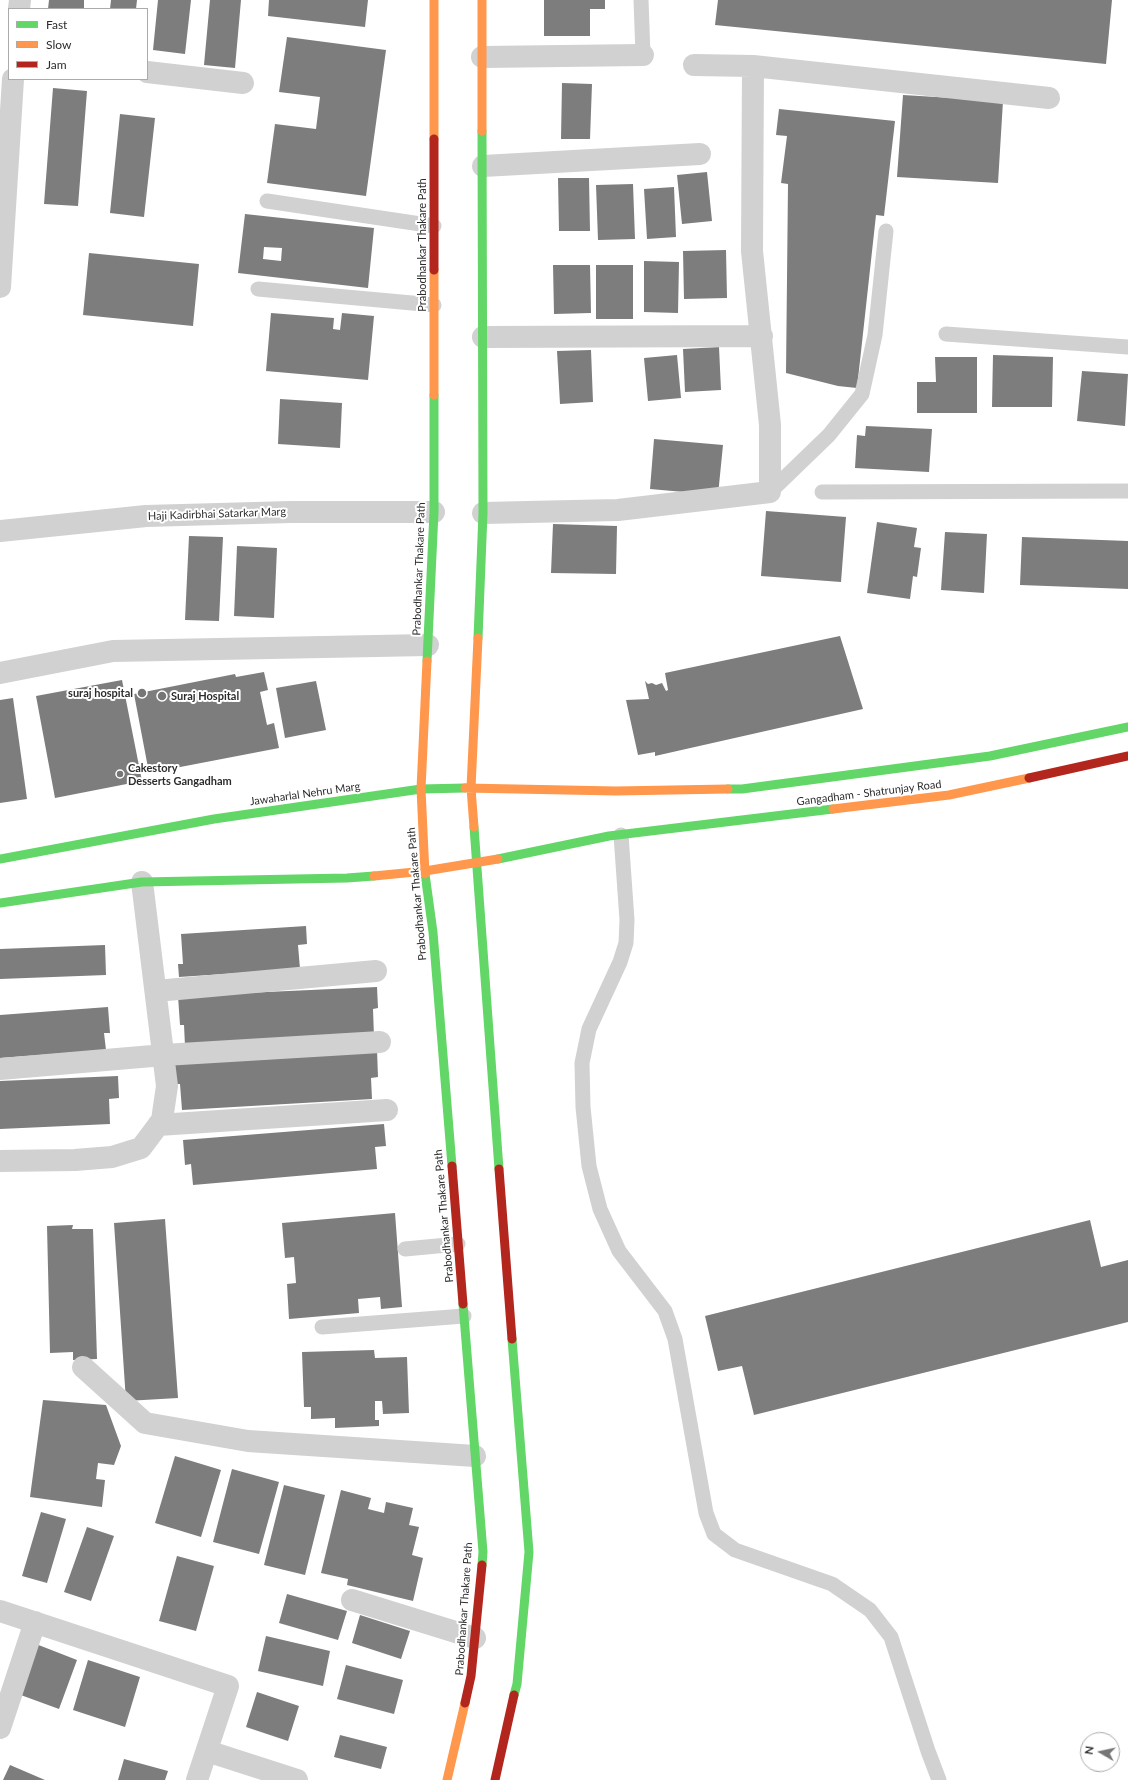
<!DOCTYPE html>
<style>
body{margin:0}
#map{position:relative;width:1128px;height:1780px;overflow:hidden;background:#fff;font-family:Lato,sans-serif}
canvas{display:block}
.legend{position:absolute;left:8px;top:8px;width:140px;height:72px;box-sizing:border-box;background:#fff;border:1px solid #ababab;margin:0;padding:5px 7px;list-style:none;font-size:12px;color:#2c2c2c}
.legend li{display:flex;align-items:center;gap:8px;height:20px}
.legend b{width:20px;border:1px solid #ababab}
.north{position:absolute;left:1080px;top:1732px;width:40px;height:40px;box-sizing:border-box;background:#fff;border:1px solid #ababab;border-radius:50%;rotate:279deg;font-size:11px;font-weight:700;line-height:16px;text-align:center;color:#2c2c2c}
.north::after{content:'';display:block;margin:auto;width:14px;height:18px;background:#767676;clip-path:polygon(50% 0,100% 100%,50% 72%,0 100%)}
</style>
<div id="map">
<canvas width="1128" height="1780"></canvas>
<ul class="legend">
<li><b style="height:5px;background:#63d668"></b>Fast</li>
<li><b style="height:5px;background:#ff974d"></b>Slow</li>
<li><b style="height:5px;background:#b3261e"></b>Jam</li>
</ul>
<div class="north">N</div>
</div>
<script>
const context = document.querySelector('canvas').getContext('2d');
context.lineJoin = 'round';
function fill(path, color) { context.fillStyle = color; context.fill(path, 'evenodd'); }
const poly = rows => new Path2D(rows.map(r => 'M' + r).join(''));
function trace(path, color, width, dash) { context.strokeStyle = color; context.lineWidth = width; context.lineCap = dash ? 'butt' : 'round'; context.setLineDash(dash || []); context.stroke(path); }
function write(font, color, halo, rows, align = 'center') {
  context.font = font + ' Lato,sans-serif'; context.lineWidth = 4; context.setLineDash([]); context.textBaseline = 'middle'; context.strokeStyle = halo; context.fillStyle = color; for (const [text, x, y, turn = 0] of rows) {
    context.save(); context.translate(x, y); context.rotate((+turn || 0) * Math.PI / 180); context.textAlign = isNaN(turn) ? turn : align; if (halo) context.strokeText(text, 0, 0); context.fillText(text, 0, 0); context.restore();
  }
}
const building = poly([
 [49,0,84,0,84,9,48,9],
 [111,0,137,0,136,9,110,9],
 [158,0,191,0,185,54,153,50],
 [210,0,241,0,235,68,204,65],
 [269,0,368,0,365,27,268,16],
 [544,0,605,0,605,9,590,9,590,36,544,36],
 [718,0,1112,0,1106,64,715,25],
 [287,37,386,50,366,196,267,183,275,124,316,129,320,97,279,92],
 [562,83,592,84,590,139,561,139],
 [53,88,87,91,78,206,44,204],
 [903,95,1003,101,998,183,897,177],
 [779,109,895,121,884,216,876,215,857,388,838,386,786,373,788,184,781,183,787,136,776,135],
 [120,114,155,118,144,217,110,213],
 [707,172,712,221,682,224,677,175],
 [558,178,589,178,590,231,559,231],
 [633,184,635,239,598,240,596,185],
 [674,187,676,237,647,239,644,189],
 [245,214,374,228,368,288,238,273],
 [264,247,282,248,281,261,263,259],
 [726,250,727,298,684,299,683,251],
 [89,253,199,264,193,326,83,315],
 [644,261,679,262,678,313,644,312],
 [553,265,590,265,591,313,554,314],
 [596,265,633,265,633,319,596,319],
 [271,313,334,318,333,329,340,330,342,313,374,316,368,380,266,371],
 [719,347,721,390,685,392,683,349],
 [591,350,593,402,560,404,557,351],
 [677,355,681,398,648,401,644,358],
 [993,355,1053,357,1052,407,992,407],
 [935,357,977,357,977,413,917,413,917,382,936,382],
 [1082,371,1128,374,1125,426,1077,421],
 [280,399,342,403,340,448,278,444],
 [866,426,932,429,929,472,855,468,857,435,865,436],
 [654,439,723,445,718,495,650,489],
 [766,511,846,517,841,582,761,576],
 [877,522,917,528,914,547,921,548,917,577,913,576,910,599,867,593],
 [553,524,617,526,616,574,551,573],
 [945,532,987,534,984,593,941,590],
 [189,536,223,537,219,621,185,620],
 [1022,537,1128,541,1128,589,1020,585],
 [237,546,277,548,274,618,234,616],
 [840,636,863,709,655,756,655,752,638,755,626,700,649,699,645,681,648,684,652,683,656,685,662,683,666,691,668,690,665,673],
 [264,672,268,690,260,692,267,725,274,723,279,748,149,773,134,694,235,674,236,677],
 [122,680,142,781,55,798,36,696],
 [316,681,326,730,285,738,276,688],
 [13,698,27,799,0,803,0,700],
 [306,926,307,944,298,945,300,969,179,977,178,964,183,964,181,934],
 [105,945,106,975,0,979,0,949],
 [377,987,378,1008,373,1009,374,1037,185,1046,184,1025,180,1025,178,996],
 [108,1007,110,1033,104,1033,106,1050,0,1058,0,1015],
 [377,1050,378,1077,371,1078,372,1099,182,1110,180,1084,174,1084,173,1062],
 [118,1076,119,1098,109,1099,110,1124,0,1129,0,1081],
 [384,1124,386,1146,375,1147,377,1169,193,1185,191,1164,185,1165,183,1140],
 [395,1213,402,1307,381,1309,380,1297,358,1299,359,1313,289,1319,287,1284,296,1283,294,1257,285,1258,282,1223],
 [165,1219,178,1398,126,1401,114,1223],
 [1090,1220,1101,1267,1128,1260,1128,1322,754,1415,742,1366,718,1371,705,1316],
 [73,1225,72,1229,93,1229,97,1359,73,1360,73,1352,50,1353,47,1226],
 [374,1350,375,1358,407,1357,409,1413,383,1414,382,1401,375,1401,375,1420,379,1420,379,1426,335,1428,335,1418,311,1419,311,1407,304,1407,302,1352],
 [43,1400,106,1405,121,1446,114,1465,98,1463,96,1479,105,1480,102,1507,30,1497],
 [175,1456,221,1470,201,1537,155,1523],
 [232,1469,279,1482,259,1554,213,1542],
 [284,1485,325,1495,305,1575,264,1565],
 [341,1490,371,1498,368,1509,384,1513,386,1502,413,1508,409,1525,419,1527,412,1555,423,1558,413,1601,347,1585,348,1579,321,1573],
 [41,1512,66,1519,47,1583,22,1576],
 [87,1527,114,1536,91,1601,64,1592],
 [177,1556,214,1566,196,1631,159,1621],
 [287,1594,347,1611,338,1640,279,1623],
 [360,1615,410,1631,401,1659,352,1643],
 [266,1636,330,1651,323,1686,258,1671],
 [36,1644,77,1660,59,1709,18,1694],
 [88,1660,140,1677,125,1727,73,1710],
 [346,1665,403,1680,394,1714,337,1699],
 [257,1692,299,1706,288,1741,246,1727],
 [340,1735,387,1747,381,1769,334,1757],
 [124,1759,168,1771,165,1780,118,1780],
 [10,1765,45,1780,3,1780]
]);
const lane = poly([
 [641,0,643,55],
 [267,201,434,226],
 [258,289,434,305],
 [946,334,1128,347],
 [770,492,829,435,862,394,875,335,886,231],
 [822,492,1128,491],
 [621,835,627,920,626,943,620,962,589,1029,582,1063,583,1107,589,1166,600,1209,619,1251,665,1311,675,1339,706,1513,714,1534,735,1550,832,1584,870,1610,891,1637,928,1751,939,1780],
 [405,1249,458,1244],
 [322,1327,464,1316]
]);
const street = poly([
 [19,9,20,0],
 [482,57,643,55],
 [694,65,753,66,1049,98],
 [147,72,243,83],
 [483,166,700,154],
 [0,287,13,79],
 [483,337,762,336],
 [483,513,618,510,770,492,770,425,752,251,753,66],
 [0,531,146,516,291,512,434,512],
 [0,673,113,651,428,645],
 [156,991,376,971],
 [0,1069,164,1055,380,1042],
 [158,1125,387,1110],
 [0,1161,75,1160,112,1157,141,1148,162,1120,167,1086,142,882],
 [83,1367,145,1423,248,1441,475,1456],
 [352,1600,475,1638],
 [0,1611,228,1686,197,1780],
 [0,1728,35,1622],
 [207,1751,297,1780]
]);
const fast = poly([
 [478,638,483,513,482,131],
 [427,661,434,512,434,395],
 [728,789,742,789,990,756,1128,727],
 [474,827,499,1169],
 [0,859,214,819,421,789,465,788],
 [498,859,609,836,833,809],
 [425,874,433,932,452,1166],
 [0,903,142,882,347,878,374,876],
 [463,1304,483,1552,482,1565],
 [512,1339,529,1552,517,1684,514,1695]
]);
const slow = poly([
 [434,0,434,139],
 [482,0,482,131],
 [434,270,434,395],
 [465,788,616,791,728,789],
 [833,809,949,795,1029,778],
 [474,827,471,788,478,638],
 [425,874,421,789,427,661],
 [374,876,425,871,498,859],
 [447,1780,465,1703]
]);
const jam = poly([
 [434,139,434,270],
 [1029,778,1128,756],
 [452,1166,463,1304],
 [499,1169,512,1339],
 [465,1703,471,1676,482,1565],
 [495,1780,514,1695]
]);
const markers = [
 [142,693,5,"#767676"],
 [162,696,5,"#767676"],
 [120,774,4,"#767676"]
];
const streetNames = [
 ["Prabodhankar Thakare Path",422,245,-90],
 ["Haji Kadirbhai Satarkar Marg",217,514,-2],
 ["Prabodhankar Thakare Path",419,569,-88],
 ["Gangadham - Shatrunjay Road",869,793,-7],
 ["Jawaharlal Nehru Marg",305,794,-8],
 ["Prabodhankar Thakare Path",417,894,-95],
 ["Prabodhankar Thakare Path",444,1216,-95],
 ["Prabodhankar Thakare Path",464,1609,-86]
];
const poiNames = [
 ["suraj hospital",133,693,"right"],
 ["Suraj Hospital",171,696],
 ["Cakestory",128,768],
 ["Desserts Gangadham",128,781]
];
fill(building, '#7d7d7d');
trace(lane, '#d1d1d1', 15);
trace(street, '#d1d1d1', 22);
trace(fast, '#63d668', 9);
trace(slow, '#ff974d', 9);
trace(jam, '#b3261e', 9);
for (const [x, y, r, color] of markers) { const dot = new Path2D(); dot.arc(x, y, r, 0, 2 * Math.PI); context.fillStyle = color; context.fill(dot); trace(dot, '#fff', 1.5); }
write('11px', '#2c2c2c', '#fff', streetNames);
write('bold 11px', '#2c2c2c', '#fff', poiNames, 'left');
</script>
